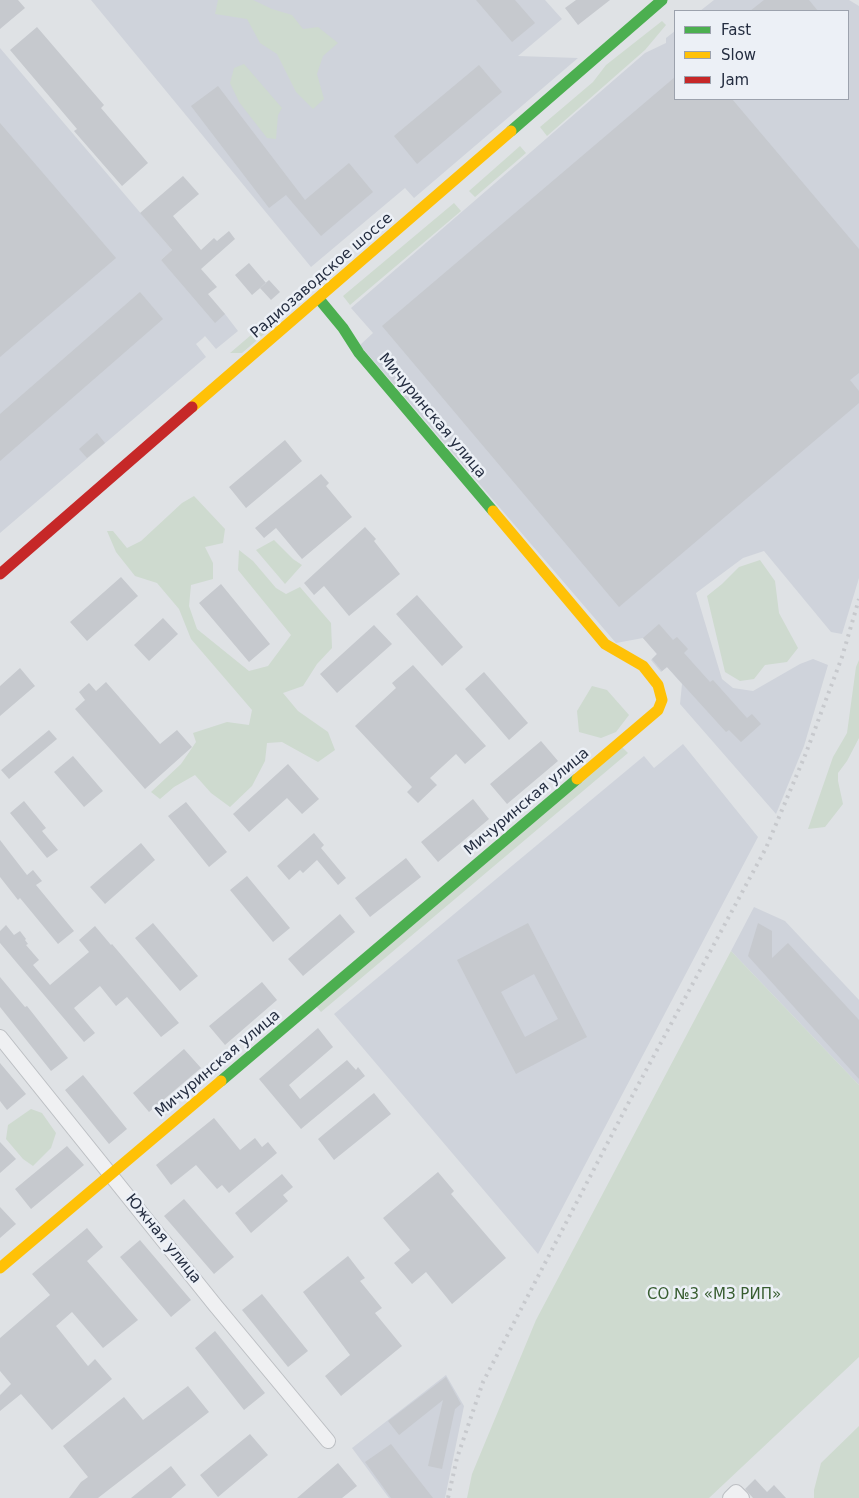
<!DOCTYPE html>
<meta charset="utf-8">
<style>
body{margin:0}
#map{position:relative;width:859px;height:1498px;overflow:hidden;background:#dfe2e5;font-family:"DejaVu Sans",sans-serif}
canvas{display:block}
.legend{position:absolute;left:674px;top:10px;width:175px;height:90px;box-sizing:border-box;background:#ecf0f6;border:1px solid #9ca2ad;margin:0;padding:6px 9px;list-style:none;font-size:15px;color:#242d40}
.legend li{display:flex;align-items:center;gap:10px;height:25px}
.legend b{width:25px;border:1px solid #9ca2ad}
</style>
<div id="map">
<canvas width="859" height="1498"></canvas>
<ul class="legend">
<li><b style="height:6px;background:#4caf50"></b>Fast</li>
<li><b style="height:6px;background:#ffc107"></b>Slow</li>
<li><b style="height:6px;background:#c62828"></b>Jam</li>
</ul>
</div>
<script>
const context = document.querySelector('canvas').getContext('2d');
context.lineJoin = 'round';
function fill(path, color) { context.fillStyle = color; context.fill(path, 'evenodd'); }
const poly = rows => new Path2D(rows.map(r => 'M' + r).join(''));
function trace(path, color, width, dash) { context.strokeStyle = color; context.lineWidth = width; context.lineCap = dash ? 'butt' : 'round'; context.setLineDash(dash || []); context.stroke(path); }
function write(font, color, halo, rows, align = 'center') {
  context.font = font + ' "DejaVu Sans",sans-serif'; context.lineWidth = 5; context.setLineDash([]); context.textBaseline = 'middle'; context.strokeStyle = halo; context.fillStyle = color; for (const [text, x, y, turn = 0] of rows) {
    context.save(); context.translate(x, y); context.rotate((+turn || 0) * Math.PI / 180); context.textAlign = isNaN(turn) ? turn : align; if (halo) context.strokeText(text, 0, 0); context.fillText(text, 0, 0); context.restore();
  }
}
const built = poly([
 [91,0,545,0,562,19,518,56,578,58,414,198,405,188,311,267],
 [714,0,849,0,859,6,859,578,842,634,831,632,764,551,743,558,696,593,722,679,733,688,753,691,800,664,813,659,828,665,804,746,776,814,680,704,682,684,667,667,661,672,651,660,657,654,643,638,616,643,360,345,373,333,351,308,645,53,666,43,666,38,675,31,675,99,848,99,848,11,700,11],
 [0,48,172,250,161,260,225,314,238,331,216,349,205,336,202,339,196,344,206,357,0,533],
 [683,744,758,837,538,1254,334,1014,644,756,654,768],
 [754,907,785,921,859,1000,859,1085,731,951],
 [446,1375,464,1406,445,1498,389,1498,352,1448]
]);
const green = poly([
 [218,0,253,0,272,9,292,15,303,29,318,27,338,43,323,56,317,74,324,99,313,109,296,92,277,54,260,43,247,19,215,14],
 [662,21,666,25,645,50,547,136,540,127,593,82,606,65],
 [244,64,282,108,278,115,276,139,267,138,239,102,230,83,234,68],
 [520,146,526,153,475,197,469,191],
 [454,203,461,211,350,305,343,296],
 [272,317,277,323,242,353,230,353],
 [194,496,225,529,223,543,205,547,213,563,213,579,191,585,189,606,197,629,249,671,268,666,291,635,238,570,239,550,253,561,276,588,286,594,300,587,331,623,332,648,317,664,303,686,283,693,298,711,328,732,335,750,318,762,282,742,267,743,265,761,252,786,230,807,211,793,195,775,174,787,160,799,151,792,181,764,196,742,193,733,227,722,249,725,252,710,191,639,179,609,157,583,135,576,116,552,107,531,113,531,127,548,141,541,182,503],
 [274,540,293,559,302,565,285,584,256,550],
 [760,560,775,581,779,613,798,648,787,662,765,665,754,679,740,681,725,672,707,596,722,584,739,567],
 [859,660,859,738,847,761,838,773,838,781,843,804,825,827,808,829,833,757,847,733,856,667],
 [592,686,607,690,629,715,616,732,601,738,579,732,577,711],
 [622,747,628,753,321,1012,315,1005],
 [731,951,859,1085,859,1357,709,1498,467,1498,472,1474,536,1320],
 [31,1109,42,1113,56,1133,51,1148,33,1166,23,1159,6,1139,8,1125],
 [859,1426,859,1498,814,1498,814,1490,821,1463]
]);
const building = poly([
 [0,0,18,0,25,8,0,29],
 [476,0,515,0,535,23,512,42],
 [576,0,610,0,578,25,565,8],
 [764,0,809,0,818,11,750,11],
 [37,27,104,105,101,108,148,163,122,186,74,131,77,129,10,50],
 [479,65,502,92,417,164,394,136],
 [675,77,675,99,732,99,859,249,859,373,850,380,859,391,859,403,619,607,382,326],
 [218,86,305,200,349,163,373,192,321,236,286,195,269,208,191,106],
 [0,123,116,258,0,357],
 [183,176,199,194,173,216,201,250,214,238,217,241,229,231,235,239,201,269,217,287,208,294,225,314,215,323,161,260,172,250,140,213],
 [249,263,266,283,252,295,235,275],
 [269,280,280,292,271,300,260,288],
 [140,292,163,319,0,461,0,414],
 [97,433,105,443,87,458,79,449],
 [285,440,302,461,246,508,229,487],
 [321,474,329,483,326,486,352,517,302,559,276,528,264,538,255,528],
 [365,527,376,539,374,541,400,574,349,616,324,586,314,595,304,583],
 [121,577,138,596,87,641,70,622],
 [221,584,270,644,249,662,199,603],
 [417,595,463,647,442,666,396,614],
 [163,618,178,634,149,661,134,645],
 [659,624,673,640,677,637,688,649,684,653,710,682,713,680,747,718,752,714,761,724,741,742,729,730,726,732,667,667,662,671,652,659,657,654,643,638],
 [374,625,392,644,337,693,320,674],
 [413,665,486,746,465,764,456,754,430,778,437,785,418,803,407,792,412,787,355,726,396,688,392,683],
 [20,668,35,686,0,716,0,686],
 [484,672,528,723,509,740,465,689],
 [106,682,160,744,177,730,192,747,145,789,75,709,85,700,79,692,89,683,96,691],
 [49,730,57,739,9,779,1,770],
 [541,741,558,761,507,804,490,784],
 [73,756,103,791,84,807,54,772],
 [288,764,319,799,302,814,287,798,249,832,233,814],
 [473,799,489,819,438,862,421,842],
 [24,801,46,828,42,831,58,850,47,858,10,813],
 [186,802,227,852,209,867,168,816],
 [314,833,324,845,321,848,346,878,338,885,317,860,303,873,300,870,289,880,277,866],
 [0,840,27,875,33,870,42,881,36,885,74,931,58,944,20,898,18,900,0,877],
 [141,843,155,860,105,904,90,887],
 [406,858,421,877,370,917,355,898],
 [247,876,290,928,273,942,230,890],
 [340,914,355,932,303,976,288,959],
 [153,923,198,976,180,991,135,938],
 [528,923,587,1037,516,1074,457,960],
 [534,974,558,1019,525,1037,501,992],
 [758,923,772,931,772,958,788,943,859,1020,859,1079,748,956],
 [6,925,14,935,20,931,26,939,25,940,28,944,26,945,39,960,33,965,50,985,89,952,79,940,95,926,111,945,112,944,179,1023,161,1037,127,997,116,1006,100,986,74,1008,95,1033,84,1042,0,943,0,931],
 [0,977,25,1007,27,1006,68,1058,51,1071,0,1007],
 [262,982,277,1000,225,1045,209,1026],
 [318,1028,333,1047,289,1085,300,1099,347,1060,356,1070,358,1067,365,1076,301,1129,259,1079],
 [184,1049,201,1068,149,1112,133,1093],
 [0,1063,26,1094,7,1110,0,1101],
 [83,1075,127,1129,109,1144,65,1090],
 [374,1093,391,1114,334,1160,318,1139],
 [214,1118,240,1150,255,1138,262,1147,268,1142,277,1153,229,1193,222,1185,217,1189,196,1165,171,1185,156,1165],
 [0,1142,16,1159,0,1173],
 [67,1146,84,1165,31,1209,15,1189],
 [438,1172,454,1191,451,1194,506,1258,452,1304,426,1272,412,1284,394,1263,410,1250,383,1218],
 [282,1174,293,1187,283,1195,288,1201,251,1233,235,1213],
 [184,1199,234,1257,214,1274,164,1216],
 [0,1207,16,1224,0,1238],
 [87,1228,103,1247,87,1261,138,1320,103,1348,72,1312,56,1326,88,1366,95,1359,112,1379,52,1430,21,1394,0,1411,0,1395,11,1384,0,1371,0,1338,50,1295,32,1274],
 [140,1240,191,1300,171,1317,120,1257],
 [348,1256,365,1278,360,1281,382,1308,375,1313,402,1346,341,1396,325,1376,350,1355,303,1292],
 [262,1294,308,1351,288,1367,242,1310],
 [215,1331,265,1393,244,1410,195,1348],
 [446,1377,461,1404,455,1409,442,1469,428,1466,443,1400,399,1435,388,1421],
 [188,1386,209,1412,98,1498,69,1498,81,1482,88,1477,63,1446,124,1397,143,1420],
 [250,1434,268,1455,218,1497,200,1475],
 [391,1444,401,1457,433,1498,391,1498,365,1462],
 [338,1463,357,1486,342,1498,297,1498],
 [171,1466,186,1485,171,1498,131,1498],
 [755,1479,767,1492,774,1485,786,1498,753,1498,745,1489]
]);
const street = poly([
 [0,1037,215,1305,328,1441],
 [730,1498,736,1492,742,1498]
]);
const fast = poly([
 [511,131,662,0],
 [319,299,343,328,359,353,493,511],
 [221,1081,577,779]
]);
const slow = poly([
 [192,407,511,131],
 [493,511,605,644,643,666,658,685,662,700,658,710,577,779],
 [0,1268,221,1081]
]);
const jam = poly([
 [0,574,192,407]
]);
const rail = poly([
 [448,1498,457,1458,483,1382,630,1100,766,848,806,753,842,657,859,599]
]);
const streetNames = [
 ["Радиозаводское шоссе",322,276,-41],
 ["Мичуринская улица",432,416,50],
 ["Мичуринская улица",527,802,-40],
 ["Мичуринская улица",218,1064,-40],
 ["Южная улица",163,1239,51]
];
const parkNames = [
 ["СО №3 «МЗ РИП»",714,1295]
];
fill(built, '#cfd3db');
fill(green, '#cedacf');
fill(building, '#c6c9ce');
trace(street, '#bcbfc3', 16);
trace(street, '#eff0f2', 14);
trace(fast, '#4caf50', 11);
trace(slow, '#ffc107', 11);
trace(jam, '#c62828', 11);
trace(rail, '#c7c9cd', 4, [2.5, 5]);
write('15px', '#242d40', '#ecf0f6', streetNames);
write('15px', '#375d30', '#ecf0f6', parkNames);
</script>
